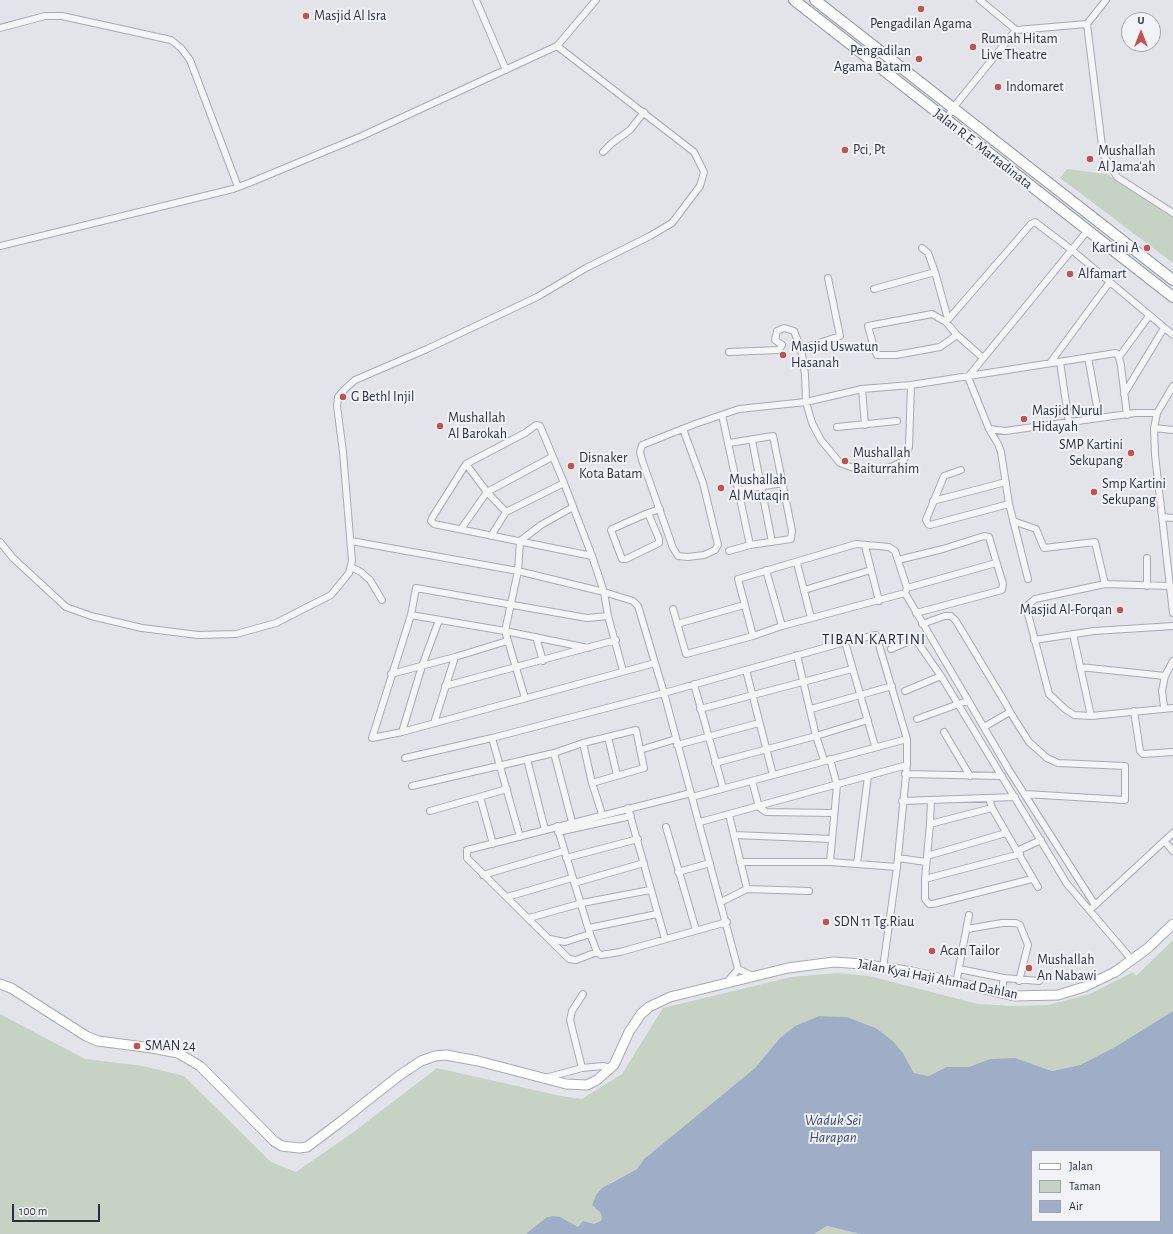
<!DOCTYPE html>
<style>
body{margin:0}
#map{position:relative;width:1173px;height:1234px;overflow:hidden;background:#e2e4e9;font-family:"Alegreya Sans",sans-serif}
canvas{display:block}
.legend{position:absolute;left:1031px;top:1150px;width:130px;height:72px;box-sizing:border-box;background:#f2f3f7;border:1px solid #a2a5ae;margin:0;padding:5px 7px;list-style:none;font-size:12px;color:#2b3040}
.legend li{display:flex;align-items:center;gap:8px;height:20px}
.legend b{width:20px;border:1px solid #a2a5ae}
.north{position:absolute;left:1121px;top:12px;width:40px;height:40px;box-sizing:border-box;background:#f2f3f7;border:1px solid #a2a5ae;border-radius:50%;rotate:0deg;font-size:11px;font-weight:700;line-height:16px;text-align:center;color:#2b3040}
.north::after{content:'';display:block;margin:auto;width:14px;height:18px;background:#c45152;clip-path:polygon(50% 0,100% 100%,50% 72%,0 100%)}
.scale{position:absolute;left:12px;top:1204px;width:88px;height:18px;box-sizing:border-box;border:2px solid #2b3040;border-top:0;padding-left:5px;font-size:12px;line-height:14px;white-space:nowrap;color:#2b3040;-webkit-text-stroke:3px #f2f3f7;paint-order:stroke}
</style>
<div id="map">
<canvas width="1173" height="1234"></canvas>
<ul class="legend">
<li><b style="height:5px;background:#fff"></b>Jalan</li>
<li><b style="height:11px;background:#c6d3c4"></b>Taman</li>
<li><b style="height:11px;background:#a0adc6"></b>Air</li>
</ul>
<div class="north">U</div>
<div class="scale">100 m</div>
</div>
<script>
const context = document.querySelector('canvas').getContext('2d');
context.lineJoin = 'round';
function fill(path, color) { context.fillStyle = color; context.fill(path, 'evenodd'); }
const poly = rows => new Path2D(rows.map(r => 'M' + r).join(''));
function trace(path, color, width, dash) { context.strokeStyle = color; context.lineWidth = width; context.lineCap = dash ? 'butt' : 'round'; context.setLineDash(dash || []); context.stroke(path); }
function write(font, color, halo, rows, align = 'center') {
  context.font = font + ' "Alegreya Sans",sans-serif'; context.lineWidth = 4; context.setLineDash([]); context.textBaseline = 'middle'; context.strokeStyle = halo; context.fillStyle = color; for (const [text, x, y, turn = 0] of rows) {
    context.save(); context.translate(x, y); context.rotate((+turn || 0) * Math.PI / 180); context.textAlign = isNaN(turn) ? turn : align; if (halo) context.strokeText(text, 0, 0); context.fillText(text, 0, 0); context.restore();
  }
}
const green = poly([
 [1067,169,1107,174,1173,216,1173,263,1060,178],
 [1173,940,1173,1011,1115,1047,1080,1065,1052,1071,1035,1065,990,1059,969,1067,946,1067,929,1076,914,1073,903,1053,893,1041,876,1028,847,1017,819,1016,779,1039,755,1068,644,1159,637,1169,610,1183,611,1234,0,1234,0,1014,85,1059,143,1066,184,1076,271,1162,296,1172,355,1131,437,1068,561,1096,582,1099,622,1074,663,1008,791,977,837,973,869,976,978,1004,1014,1006,1048,1005,1090,994,1133,972,1136,976],
 [827,1226,860,1233,861,1234,814,1234]
]);
const water = poly([
 [1173,1011,1173,1234,861,1234,827,1226,814,1234,526,1234,547,1217,553,1216,560,1217,578,1227,583,1221,594,1224,601,1221,602,1217,600,1212,592,1205,596,1195,602,1188,637,1169,644,1159,755,1068,779,1039,795,1026,819,1016,847,1017,876,1028,893,1041,903,1053,914,1073,929,1076,946,1067,969,1067,990,1059,1015,1058,1052,1071,1080,1065,1115,1047],
 [1032,1151,1160,1151,1160,1221,1032,1221]
]);
const minor = poly([
 [476,0,506,70],
 [980,0,1016,30],
 [1087,24,1103,154,1117,177,1173,213],
 [0,28,45,16,62,16,171,40,181,48,190,60,238,187],
 [946,120,953,108,1016,30,1087,24,1106,0],
 [603,152,612,143,630,130,644,112],
 [1088,230,968,377,989,429,1005,431,1135,413,1157,413],
 [0,246,233,189,249,183,362,136,557,46,596,0],
 [922,248,928,253,935,272],
 [874,289,935,272,948,319],
 [946,322,1031,224,1035,222,1073,251,1173,335],
 [957,335,940,347,896,355,877,355,875,351,868,326,932,314,946,322,957,335,983,358],
 [801,349,840,336,828,278],
 [729,352,779,350,782,345,775,340,777,331,784,328,794,331,801,349,805,374,806,402,812,423,821,440,840,463,859,470,872,471,891,467,902,462,906,456,909,447,911,385],
 [1088,357,1099,418],
 [1119,357,1149,316],
 [1060,362,1069,423],
 [1050,363,1109,283],
 [1173,386,1157,413,1154,428,1155,455,1173,613],
 [862,389,865,425],
 [1124,394,1164,328],
 [722,415,750,545,791,539,792,531,773,436,729,443],
 [837,427,897,421],
 [1154,428,1173,430],
 [683,429,703,483,718,545,715,550,704,555,688,557,678,556,673,548,642,460,640,452,642,445,695,424,739,409,806,402,862,389,911,385,1116,353,1119,357,1121,366,1127,415],
 [989,429,998,444,1001,452,1009,504,1028,579],
 [752,440,772,542],
 [466,464,487,492,506,512,564,483],
 [961,470,944,476,926,520,928,524,930,525,1009,504],
 [739,490,783,483],
 [933,501,1006,482],
 [648,513,659,539,659,543,626,559,622,559,611,530,612,529,648,513,660,509],
 [1163,517,1173,518],
 [1013,521,1036,529,1044,548,1095,542,1105,584],
 [461,529,487,492,552,457],
 [491,536,506,512],
 [351,541,518,571,604,592,633,601,638,606,664,693,738,969,753,976],
 [0,542,13,558,66,607,91,616,142,628,198,635,236,634,276,623,331,595,349,573,352,561,343,452,337,406,338,397,345,389,355,380,427,349,537,297,586,268,650,236,672,223,700,186,704,172,694,152,557,46],
 [865,546,879,601],
 [729,551,750,545],
 [592,556,434,524,431,521,432,518,466,464,525,433,536,425,540,426,564,483,592,556,604,592,608,616,623,671],
 [1147,558,1147,586],
 [898,560,943,549,984,536,989,537,1003,584,1002,590,916,613],
 [797,563,811,618],
 [351,567,361,572,370,580,382,600],
 [766,570,782,626],
 [1170,586,1105,584,1035,599,1028,605,1027,610,1049,694,1065,709,1074,715,1091,716,1173,708],
 [907,588,996,563],
 [804,590,871,570],
 [905,593,1009,770,1095,905],
 [673,609,686,654,753,636,782,626,905,593,907,588,895,551,889,547,856,544,738,579,753,636],
 [411,615,505,631,588,648],
 [608,616,587,618,416,588,411,615,372,738,402,732,655,663],
 [677,624,744,605],
 [922,624,945,616,951,616,956,621,1006,704,1010,712,984,727],
 [1073,634,1091,716],
 [536,637,543,661],
 [1034,640,1094,631,1173,626],
 [845,642,875,746],
 [891,649,912,640,916,640,941,676,1067,884,1132,960],
 [797,655,816,736,824,760],
 [1080,667,1165,676],
 [746,670,773,775],
 [391,674,455,657,507,641],
 [694,684,723,788],
 [445,686,616,640],
 [905,691,941,676],
 [525,698,505,631,518,571,520,541,541,525,573,507],
 [1164,707,1162,691,1165,676,1173,661],
 [700,709,852,669],
 [811,709,892,686],
 [1134,711,1140,751,1143,754,1173,752],
 [1010,712,1029,742,1047,758,1058,763,1125,766,1125,800,1025,794],
 [917,719,967,701],
 [434,723,455,657],
 [402,732,422,666,439,620],
 [944,732,970,776],
 [608,737,617,775],
 [583,743,592,783,602,814],
 [677,745,759,723],
 [640,750,676,739],
 [554,753,572,822],
 [405,758,492,738],
 [527,759,545,830],
 [715,763,816,736,868,720],
 [905,774,1002,776],
 [752,781,759,807,766,812,834,813],
 [412,786,554,753,583,743,636,730,644,768,592,783],
 [480,797,493,844],
 [692,797,907,739],
 [989,798,992,808,1038,887],
 [931,800,930,824,925,879,1020,854],
 [902,801,1015,797],
 [628,808,665,939],
 [430,811,507,789],
 [729,815,747,889],
 [700,822,907,765],
 [930,824,992,808],
 [557,826,590,934,597,952,601,955,620,952,727,922],
 [666,827,696,930],
 [558,832,631,816],
 [734,835,832,839],
 [520,837,492,738,664,693,845,642,876,635,907,739,907,765,897,867,883,968],
 [1164,841,1173,851],
 [1017,851,1041,840],
 [927,856,1006,833],
 [566,858,638,839],
 [898,858,926,862],
 [740,862,830,862,897,867],
 [830,862,837,785,830,759],
 [857,864,868,776],
 [678,872,710,863],
 [483,875,564,851],
 [925,879,925,899,929,904,933,904,1032,879],
 [574,883,644,863],
 [507,897,572,878],
 [721,902,747,889,809,891],
 [1093,907,1173,833],
 [529,918,582,903,650,890],
 [589,928,657,914],
 [967,929,1002,923,1016,923,1020,925,1028,945,1019,981],
 [550,939,565,942,590,934],
 [597,952,576,960,569,959,467,858,467,850,691,793],
 [959,969,1004,978],
 [728,981,738,969],
 [956,983,969,915],
 [1001,994,1004,978,1039,981],
 [582,1068,570,1020,572,1011,583,994],
 [545,1078,582,1068,603,1066,612,1068]
]);
const secondary = poly([
 [0,984,11,988,86,1036,98,1041,152,1048,178,1053,200,1066,274,1141,282,1146,299,1148,307,1147,339,1123,400,1075,421,1061,435,1056,446,1055,478,1061,566,1084,587,1085,597,1080,614,1065,629,1032,641,1014,649,1007,670,997,788,968,834,962,862,964,912,972,1014,996,1058,995,1084,987,1115,972,1148,948,1173,924]
]);
const trunk = poly([
 [794,0,1173,297],
 [815,0,1173,280]
]);
const markers = [
 [921,9,4,"#c45152"],
 [306,16,4,"#c45152"],
 [973,47,4,"#c45152"],
 [919,59,4,"#c45152"],
 [998,87,4,"#c45152"],
 [845,150,4,"#c45152"],
 [1090,159,4,"#c45152"],
 [1147,248,4,"#c45152"],
 [1070,274,4,"#c45152"],
 [783,355,4,"#c45152"],
 [343,397,4,"#c45152"],
 [1024,419,4,"#c45152"],
 [440,426,4,"#c45152"],
 [1131,453,4,"#c45152"],
 [845,461,4,"#c45152"],
 [571,466,4,"#c45152"],
 [721,488,4,"#c45152"],
 [1094,492,4,"#c45152"],
 [1120,610,4,"#c45152"],
 [826,922,4,"#c45152"],
 [932,951,4,"#c45152"],
 [1029,968,4,"#c45152"],
 [137,1046,4,"#c45152"]
];
const poiNames = [
 ["Masjid Al Isra",314,16],
 ["Pengadilan Agama",921,24,"center"],
 ["Rumah Hitam",981,39],
 ["Live Theatre",981,55],
 ["Pengadilan",911,51,"right"],
 ["Agama Batam",911,67,"right"],
 ["Indomaret",1006,87],
 ["Pci, Pt",853,150],
 ["Mushallah",1098,151],
 ["Al Jama'ah",1098,167],
 ["Kartini A",1139,248,"right"],
 ["Alfamart",1078,274],
 ["Masjid Uswatun",791,347],
 ["Hasanah",791,363],
 ["G Bethl Injil",351,397],
 ["Masjid Nurul",1032,411],
 ["Hidayah",1032,427],
 ["Mushallah",448,418],
 ["Al Barokah",448,434],
 ["SMP Kartini",1123,445,"right"],
 ["Sekupang",1123,461,"right"],
 ["Mushallah",853,453],
 ["Baiturrahim",853,469],
 ["Disnaker",579,458],
 ["Kota Batam",579,474],
 ["Mushallah",729,480],
 ["Al Mutaqin",729,496],
 ["Smp Kartini",1102,484],
 ["Sekupang",1102,500],
 ["Masjid Al-Forqan",1112,610,"right"],
 ["SDN 11 Tg.Riau",834,922],
 ["Acan Tailor",940,951],
 ["Mushallah",1037,960],
 ["An Nabawi",1037,976],
 ["SMAN 24",145,1046]
];
const streetNames = [
 ["Jalan R.E. Martadinata",983,149,38],
 ["Jalan Kyai Haji Ahmad Dahlan",938,979,11]
];
const neighbourhoodNames = [
 ["TIBAN KARTINI",874,639]
];
const waterNames = [
 ["Waduk Sei",833,1120],
 ["Harapan",833,1137]
];
fill(green, '#c6d3c4');
fill(water, '#a0adc6');
trace(minor, '#a7aab3', 8);
trace(secondary, '#a7aab3', 11);
trace(trunk, '#8b909f', 12);
trace(minor, '#f5f5f8', 6);
trace(secondary, '#fff', 9);
trace(trunk, '#fff', 10);
for (const [x, y, r, color] of markers) { const dot = new Path2D(); dot.arc(x, y, r, 0, 2 * Math.PI); context.fillStyle = color; context.fill(dot); trace(dot, '#f2f3f7', 1.5); }
write('14px', '#2b3040', '#f2f3f7', poiNames, 'left');
write('14px', '#2b3040', '#f2f3f7', streetNames);
context.letterSpacing = '1px';
write('15px', '#1e2131', '#f2f3f7', neighbourhoodNames);
context.letterSpacing = '0px';
write('italic 15px', '#394a71', '#f2f3f7', waterNames);
</script>
